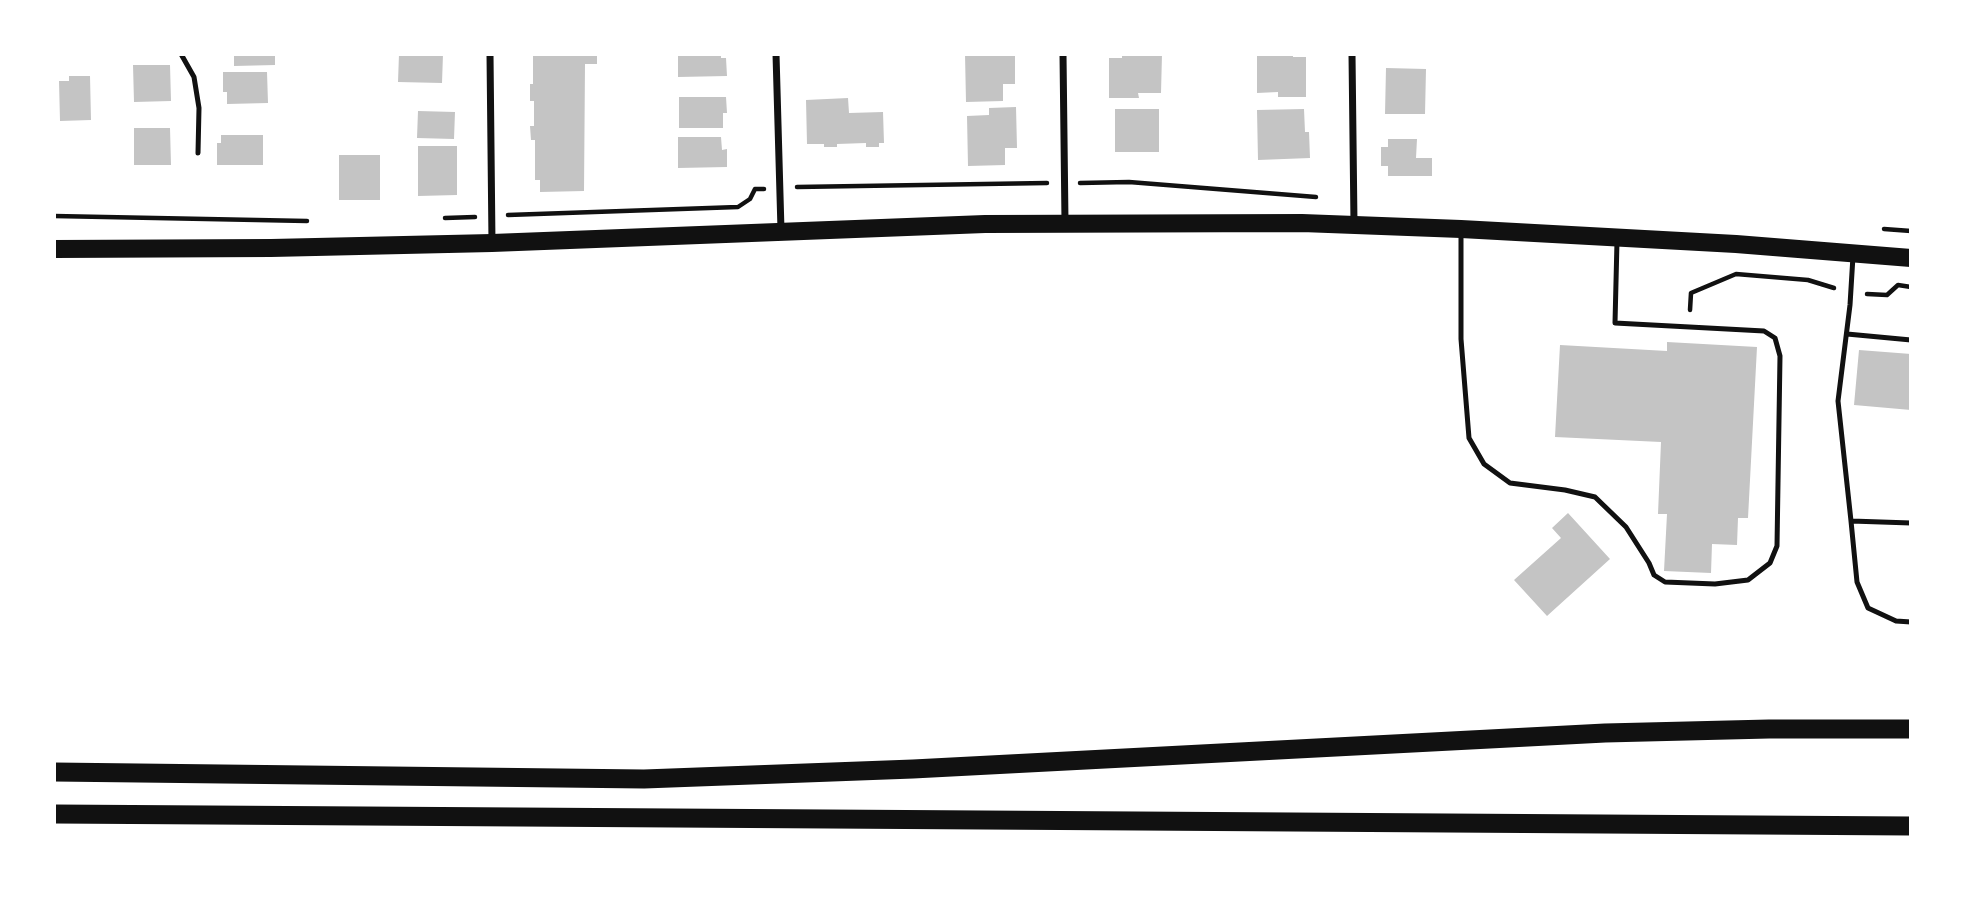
<!DOCTYPE html>
<style>
body{margin:0}
#map{position:relative;width:1965px;height:923px;overflow:hidden;background:#fff;font-family:"Zilla Slab",serif}
canvas{display:block}
.frame{position:absolute;inset:0;border:56px solid #fff;pointer-events:none}
</style>
<div id="map">
<canvas width="1965" height="923"></canvas>
<div class="frame"></div>
</div>
<script>
const context = document.querySelector('canvas').getContext('2d');
context.lineJoin = 'round';
function fill(path, color) { context.fillStyle = color; context.fill(path, 'evenodd'); }
const poly = rows => new Path2D(rows.map(r => 'M' + r).join(''));
function trace(path, color, width, dash) { context.strokeStyle = color; context.lineWidth = width; context.lineCap = dash ? 'butt' : 'round'; context.setLineDash(dash || []); context.stroke(path); }
const building = poly([
 [234,54,275,54,275,65,234,66],
 [399,54,443,54,442,83,398,82],
 [533,54,597,54,597,64,585,64,584,191,540,192,540,180,535,180,535,140,531,140,530,126,534,126,534,101,530,101,530,84,533,84],
 [678,54,721,54,721,58,726,58,727,76,678,77],
 [965,54,1015,54,1015,84,1003,84,1003,101,966,102],
 [1122,54,1162,54,1161,93,1138,93,1139,98,1109,98,1109,58,1122,58],
 [1257,54,1293,54,1293,57,1306,57,1306,97,1278,97,1278,92,1257,93],
 [133,65,170,65,171,101,134,102],
 [1386,68,1426,69,1425,114,1385,114],
 [223,72,267,72,268,103,227,104,227,92,223,92],
 [69,76,90,76,91,120,60,121,59,81,69,81],
 [679,97,726,97,727,113,723,113,723,128,679,128],
 [848,98,849,113,883,112,884,143,879,143,879,147,866,147,866,143,837,144,837,147,824,147,824,144,807,144,806,100],
 [1016,107,1017,148,1005,148,1005,165,968,166,967,116,989,115,989,108],
 [1115,109,1159,109,1159,152,1115,152],
 [1304,109,1305,132,1309,132,1310,158,1258,160,1257,110],
 [418,111,455,112,454,139,417,138],
 [134,128,170,128,171,165,134,165],
 [221,135,263,135,263,165,217,165,217,143,221,143],
 [678,137,721,137,722,150,727,149,727,167,678,168],
 [1388,139,1417,139,1416,158,1432,158,1432,176,1388,176,1388,166,1381,166,1381,147,1388,147],
 [418,146,457,146,457,195,418,196],
 [339,155,380,155,380,200,339,200],
 [1667,342,1757,347,1748,518,1738,518,1737,545,1712,544,1711,573,1664,571,1667,514,1658,514,1661,442,1555,437,1560,345,1667,351],
 [1859,350,1911,354,1911,410,1854,405],
 [1568,513,1610,559,1547,616,1514,580,1561,538,1552,528]
]);
const path = poly([
 [1080,183,1129,182,1316,197],
 [797,187,1047,183],
 [508,215,738,207,750,199,755,189,764,189],
 [54,216,307,221],
 [445,218,475,217],
 [1884,229,1911,231],
 [1867,294,1887,295,1898,285,1911,287],
 [1690,310,1691,293,1736,274,1808,280,1834,288]
]);
const service = poly([
 [181,54,194,77,199,108,198,153],
 [1461,231,1461,339,1469,438,1484,464,1510,483,1565,490,1595,497,1626,527,1649,563,1654,575,1665,582,1715,584,1748,580,1770,563,1777,546,1780,356,1775,338,1764,331,1615,323,1617,241],
 [1853,256,1850,305,1838,401,1851,521,1911,523],
 [1847,334,1911,340],
 [1851,521,1857,582,1868,608,1896,621,1911,622]
]);
const minor = poly([
 [490,54,492,243],
 [776,54,781,230],
 [1063,54,1065,222],
 [1352,54,1354,224]
]);
const primary = poly([
 [54,249,271,248,492,243,985,224,1302,223,1461,229,1736,244,1911,258]
]);
const trunk = poly([
 [54,772,644,779,913,769,1605,733,1769,729,1911,729],
 [54,814,1911,826]
]);
fill(building, '#c4c4c4');
trace(path, '#111', 4.5);
trace(service, '#111', 5);
trace(minor, '#111', 7);
trace(primary, '#111', 18);
trace(trunk, '#111', 19);
</script>
